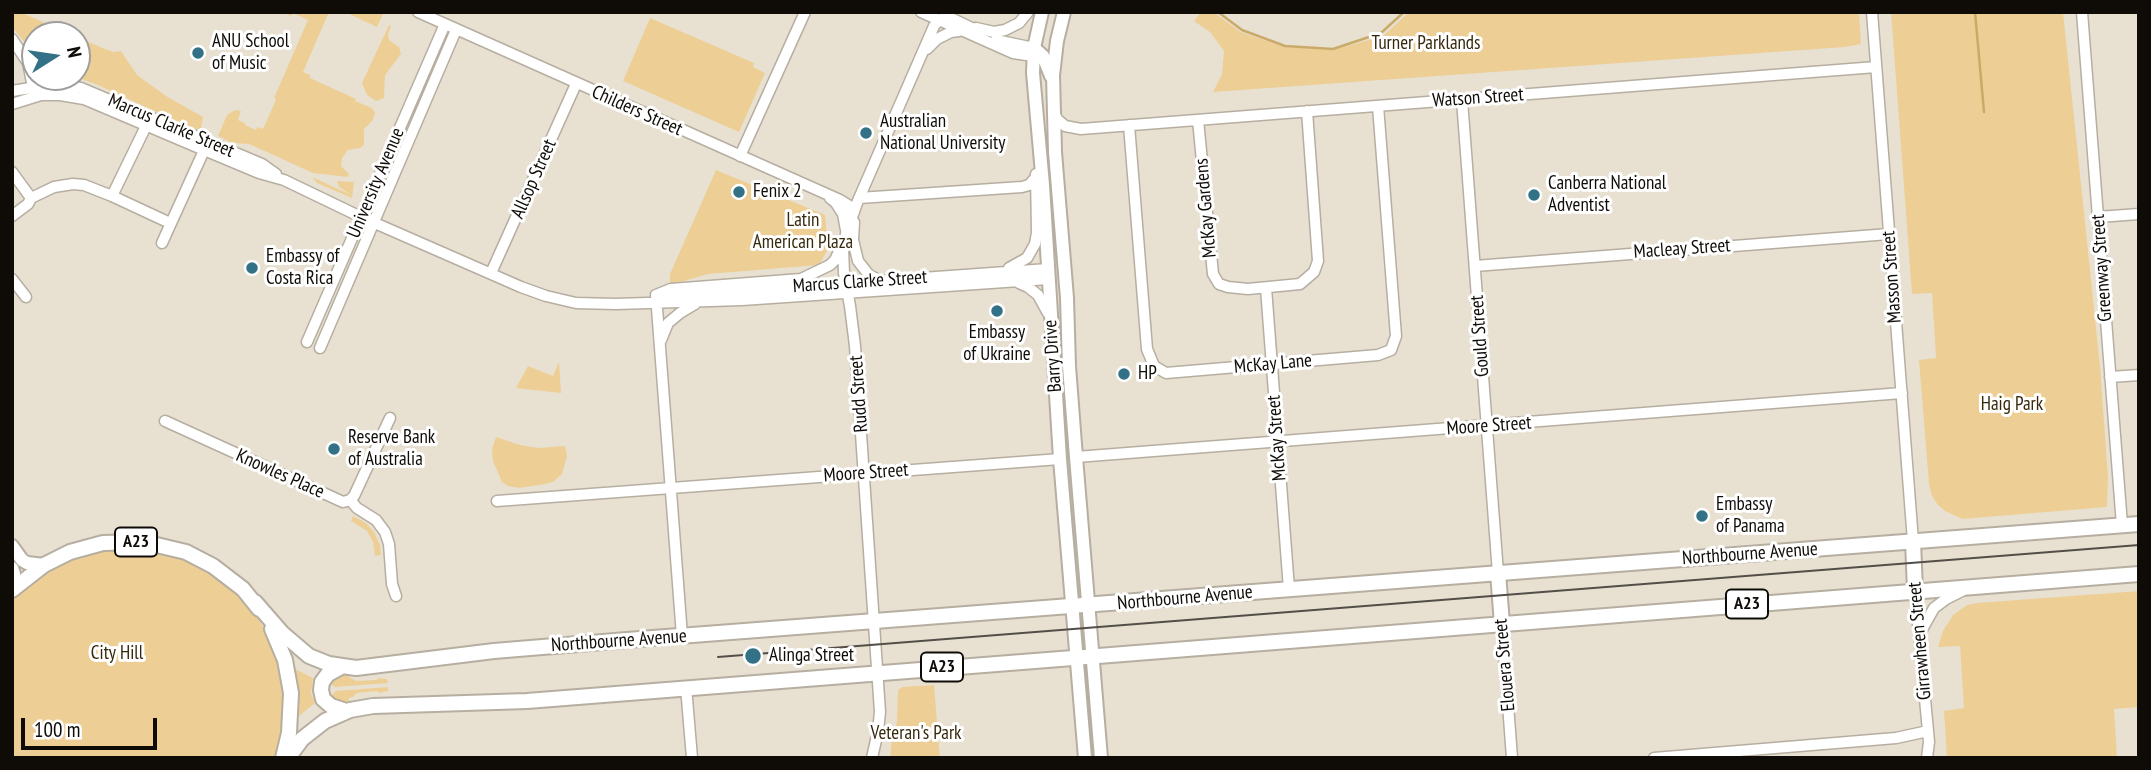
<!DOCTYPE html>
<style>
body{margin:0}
#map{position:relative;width:2151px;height:770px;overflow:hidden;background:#e8e1d2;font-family:"PT Sans Narrow",sans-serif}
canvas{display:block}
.frame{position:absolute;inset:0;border:14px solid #0f0c08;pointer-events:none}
.north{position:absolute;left:21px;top:21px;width:70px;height:70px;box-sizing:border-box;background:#fff;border:2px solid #9f9e9c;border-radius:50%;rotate:78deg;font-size:19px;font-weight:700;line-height:28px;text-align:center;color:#0f0c08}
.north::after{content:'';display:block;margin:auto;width:24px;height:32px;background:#337186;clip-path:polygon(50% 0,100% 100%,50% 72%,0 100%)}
.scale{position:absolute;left:21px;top:718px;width:136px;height:32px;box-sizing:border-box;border:4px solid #0f0c08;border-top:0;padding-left:9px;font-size:21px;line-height:24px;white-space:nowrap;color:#0f0c08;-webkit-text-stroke:5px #fff;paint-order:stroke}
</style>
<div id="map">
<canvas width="2151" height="770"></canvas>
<div class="frame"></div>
<div class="north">N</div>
<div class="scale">100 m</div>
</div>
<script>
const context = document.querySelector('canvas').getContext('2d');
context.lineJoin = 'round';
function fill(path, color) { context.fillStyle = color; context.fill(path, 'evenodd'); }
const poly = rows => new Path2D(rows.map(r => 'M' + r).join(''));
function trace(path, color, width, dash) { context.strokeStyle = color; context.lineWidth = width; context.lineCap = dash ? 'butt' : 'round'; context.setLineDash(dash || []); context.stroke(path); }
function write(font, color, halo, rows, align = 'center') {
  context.font = font + ' "PT Sans Narrow",sans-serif'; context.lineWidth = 6; context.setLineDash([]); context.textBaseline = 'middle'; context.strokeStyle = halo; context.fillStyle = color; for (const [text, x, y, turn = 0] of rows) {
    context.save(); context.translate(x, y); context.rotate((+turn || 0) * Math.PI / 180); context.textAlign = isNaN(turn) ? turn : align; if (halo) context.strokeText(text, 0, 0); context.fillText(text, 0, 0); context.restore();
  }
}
const green = poly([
 [12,12,20,12,73,35,35,35,35,55,12,27],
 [287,12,329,12,303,72,310,75,310,78,356,99,355,101,372,108,375,113,373,120,364,129,364,145,360,148,348,150,342,158,341,166,349,174,348,177,313,173,249,144,232,143,218,136,227,115,235,110,241,111,238,120,245,123,245,125,256,130,257,127,263,129,276,100,274,98,308,20,293,13,291,16,286,14],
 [345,12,384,12,377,27],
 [1201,12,1213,12,1241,32,1284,47,1333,50,1383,36,1409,12,1859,12,1861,44,1845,47,1213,92,1222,74,1224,51,1210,32,1194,21],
 [1891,12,2063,12,2100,366,2108,477,2107,507,1962,519,1945,511,1938,505,1932,496,1929,484,1919,360,1936,358,1932,293,1912,294],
 [650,18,754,63,753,67,765,73,739,132,623,81],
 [389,25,391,26,388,34,389,40,399,47,401,54,385,75,384,98,376,101,367,95,362,83],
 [77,37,105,49,114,52,121,51,137,75,166,96,203,117,201,129,193,129,98,85,76,77],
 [716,170,825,215,828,249,819,265,708,274,670,285,670,274],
 [312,177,351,195,339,187,337,181,354,182,352,198,317,183],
 [559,362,561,393,516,388,528,366,553,376],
 [496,437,520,445,538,448,565,446,567,456,562,474,553,482,545,484,519,488,508,486,502,482,493,461,492,449],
 [353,516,366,523,374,532,380,545,381,555,375,556,373,542,367,531,351,521],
 [144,549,175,555,210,571,239,595,258,617,276,655,283,684,282,730,275,758,12,758,12,598,42,573,77,556,103,550],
 [2139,591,2139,707,2114,709,2117,758,1947,758,1944,711,1964,708,1960,646,1938,647,1943,631,1953,615,1967,605,1977,603],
 [297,670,313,678,311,693,315,703,299,716,296,715,292,671],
 [340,674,349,675,349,677,356,681,377,680,378,678,387,679,388,683,335,687,328,682],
 [934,685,940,758,890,758,892,737,897,722,898,690,902,687],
 [388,687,388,691,379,693,377,691,357,693,353,697,349,698,349,702,344,704,340,704,329,697,336,691]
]);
const stream = poly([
 [1218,12,1242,30,1285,46,1333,49,1381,33,1404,12],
 [1975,12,1984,112]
]);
const minor = poly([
 [418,12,840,200,848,205,854,212],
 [921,12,1013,53,1033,56],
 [1872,12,1913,541],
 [2082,12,2122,525],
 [939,21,943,18,951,18,980,32],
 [976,28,994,32,1005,30,1019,23,1028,12],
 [12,39,28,63,34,92],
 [996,40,1034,48],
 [927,49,937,39,951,32,959,31],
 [12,91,49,85,81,88,262,164,276,174],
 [1462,100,1498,573],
 [12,104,41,95,60,95,84,99,204,150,259,173,284,180,361,217,521,287,546,296,576,303,616,304,742,300,1049,279],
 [1054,112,1057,119,1065,126,1081,129,1876,67],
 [1198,120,1213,274,1219,284,1228,287,1248,289,1300,284,1314,272,1318,261,1307,111],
 [1129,125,1147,349,1154,366,1166,373,1378,355,1391,350,1396,336,1378,106],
 [740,156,805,12],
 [12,172,31,198],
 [112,196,146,126],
 [830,198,836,203,843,214,846,230],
 [859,198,1022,187,1029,185,1036,177],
 [12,216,28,204,31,198,54,187,73,184,84,185,112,196,170,223],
 [2098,217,2139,214],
 [854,222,853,240,858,261,869,275,879,280],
 [162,243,206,146],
 [1475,266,1889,234],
 [1009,268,1027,258,1035,244,1037,233,1036,174],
 [491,273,576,84],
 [12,279,26,297],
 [1019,283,1028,287,1038,295,1048,313],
 [1266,288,1289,589],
 [660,301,671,296,1048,269],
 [661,340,668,323,680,313,695,304],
 [307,342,445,24],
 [320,348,456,30],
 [2110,377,2139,375],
 [165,421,343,502,350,500,354,496,390,418],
 [1076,457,1902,393],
 [350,500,357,508,376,520,385,532,389,544,392,584,396,596],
 [497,501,1060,459],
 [1915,591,1929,742,1927,758],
 [1502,624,1512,758],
 [1920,633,1934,608,1946,599,1962,591],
 [682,636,656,295,671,289,801,279,830,265,835,260,841,247],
 [686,687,692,758],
 [872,758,878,731,880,712,855,346,850,306,844,273,843,249,846,234,857,203,934,26,938,21],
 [1654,758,1896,738,1928,731]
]);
const major = poly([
 [1042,12,1034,48,1033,73,1043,185,1060,459,1085,758],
 [1064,12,1057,41,1053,75,1055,152,1067,298,1069,366,1076,457,1101,758],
 [1034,48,1043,56,1051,76],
 [12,546,22,560,27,563,44,565],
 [12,568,14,574,12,588]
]);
const highway = poly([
 [1913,541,1915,591],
 [1498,573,1502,624],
 [12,590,44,565,70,552,103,543,144,542,186,552,213,566,243,589,259,609],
 [255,602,282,633,309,656,329,664,356,668,494,651,627,640,2139,524],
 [272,629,285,660,291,693,289,733,283,758],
 [341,667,328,674,322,682,321,690,323,699,331,706,346,711],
 [288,758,302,739,325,721,350,710,373,706,527,701,2139,574]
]);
const tram = poly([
 [718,657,2139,545]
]);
const markers = [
 [198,53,7,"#337186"],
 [866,133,7,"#337186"],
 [739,192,7,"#337186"],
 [1534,195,7,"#337186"],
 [252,268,7,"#337186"],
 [997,311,7,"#337186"],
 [1124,374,7,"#337186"],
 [334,449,7,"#337186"],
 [1702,516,7,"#337186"],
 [753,656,9,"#337186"]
];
const shields = [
 [136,542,42],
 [1747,604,42],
 [942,667,42]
];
const shieldNames = [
 ["A23",136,542],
 ["A23",1747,604],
 ["A23",942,667]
];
const poiNames = [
 ["ANU School",212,42],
 ["of Music",212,64],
 ["Australian",880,122],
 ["National University",880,144],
 ["Canberra National",1548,184],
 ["Adventist",1548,206],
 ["Fenix 2",753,192],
 ["Embassy of",266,257],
 ["Costa Rica",266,279],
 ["Embassy",997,333,"center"],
 ["of Ukraine",997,355,"center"],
 ["HP",1138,374],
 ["Reserve Bank",348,438],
 ["of Australia",348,460],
 ["Embassy",1716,505],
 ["of Panama",1716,527],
 ["Alinga Street",769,656]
];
const parkNames = [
 ["Turner Parklands",1426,44],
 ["Latin",803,221],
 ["American Plaza",803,243],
 ["Haig Park",2012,405],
 ["City Hill",117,654],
 ["Veteran's Park",916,734]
];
const streetNames = [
 ["Watson Street",1478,98,-4],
 ["Childers Street",637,111,24],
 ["Marcus Clarke Street",171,126,23],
 ["Allsop Street",534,179,-66],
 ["University Avenue",376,183,-67],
 ["McKay Gardens",1206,208,-95],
 ["Macleay Street",1682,249,-4],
 ["Greenway Street",2102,268,-94],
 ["Masson Street",1892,277,-94],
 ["Marcus Clarke Street",860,282,-4],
 ["Gould Street",1480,336,-94],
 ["Barry Drive",1053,356,-94],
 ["McKay Lane",1273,364,-5],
 ["Rudd Street",859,394,-94],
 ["Moore Street",1489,426,-4],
 ["McKay Street",1277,438,-94],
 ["Moore Street",866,473,-4],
 ["Knowles Place",280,474,24],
 ["Northbourne Avenue",1750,554,-4],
 ["Northbourne Avenue",1185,598,-5],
 ["Northbourne Avenue",619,641,-4],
 ["Girrawheen Street",1920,641,-95],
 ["Elouera Street",1505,665,-95]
];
fill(green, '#edcf95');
trace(stream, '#caaa69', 2.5);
trace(minor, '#b6aea0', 13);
trace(major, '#b6aea0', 16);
trace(highway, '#b6aea0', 18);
trace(minor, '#fff', 10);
trace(major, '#fff', 12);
trace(highway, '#fff', 14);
trace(tram, '#534f48', 2);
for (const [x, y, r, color] of markers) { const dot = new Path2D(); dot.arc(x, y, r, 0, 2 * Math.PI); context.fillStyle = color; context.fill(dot); trace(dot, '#fff', 2.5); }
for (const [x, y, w] of shields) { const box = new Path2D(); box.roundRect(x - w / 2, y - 14.5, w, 29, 5); context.fillStyle = '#fff'; context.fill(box); trace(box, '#0f0c08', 2); }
write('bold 18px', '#0f0c08', null, shieldNames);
write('19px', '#0f0c08', '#fff', poiNames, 'left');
write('19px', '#36280b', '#fff', parkNames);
write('19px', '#0f0c08', '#fff', streetNames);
</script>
